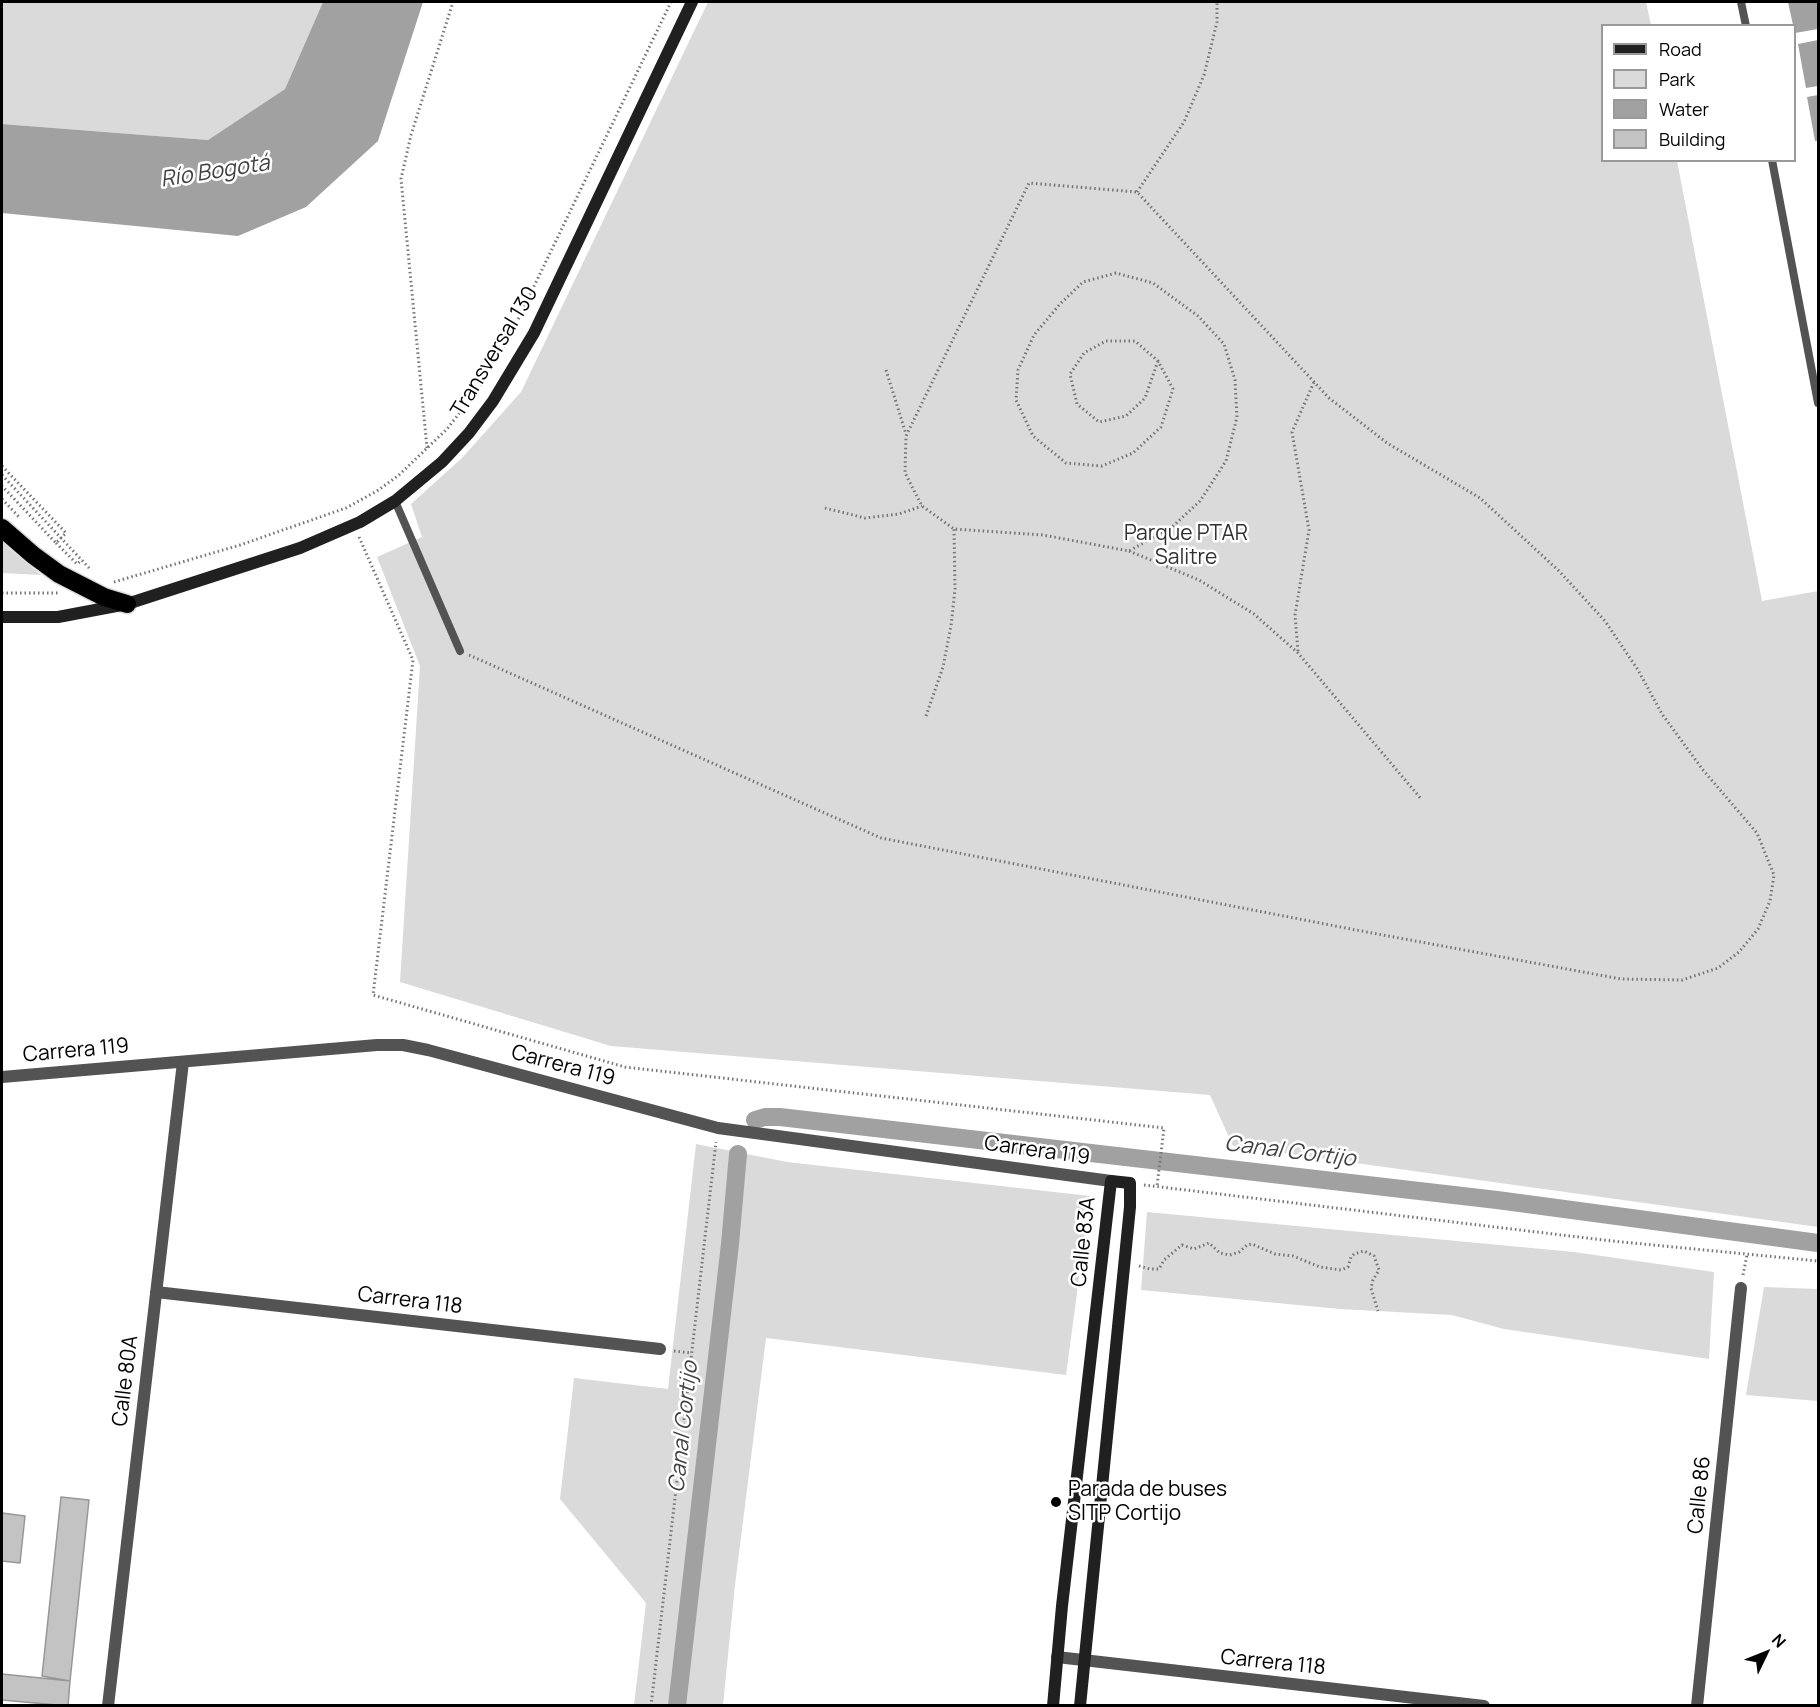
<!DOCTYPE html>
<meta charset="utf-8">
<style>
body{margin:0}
#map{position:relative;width:1820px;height:1707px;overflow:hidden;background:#fff;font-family:Manrope,sans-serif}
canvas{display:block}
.frame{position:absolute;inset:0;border:3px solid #000;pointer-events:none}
.legend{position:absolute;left:1601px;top:24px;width:195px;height:138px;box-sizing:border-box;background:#fff;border:2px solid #999;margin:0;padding:8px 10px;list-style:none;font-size:18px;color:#000}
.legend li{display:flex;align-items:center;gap:12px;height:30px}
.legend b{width:30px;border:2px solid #999}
.north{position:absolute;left:1736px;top:1623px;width:60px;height:60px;-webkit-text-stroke:4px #fff;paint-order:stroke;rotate:47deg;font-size:16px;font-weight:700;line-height:24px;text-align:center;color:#000}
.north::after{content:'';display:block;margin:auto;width:21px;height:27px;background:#000;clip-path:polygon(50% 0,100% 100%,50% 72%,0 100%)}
</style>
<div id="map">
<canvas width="1820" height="1707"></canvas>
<div class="frame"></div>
<ul class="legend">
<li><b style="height:8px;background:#202020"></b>Road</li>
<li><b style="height:16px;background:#dadada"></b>Park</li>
<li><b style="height:16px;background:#a1a1a1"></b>Water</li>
<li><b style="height:16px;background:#c3c3c3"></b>Building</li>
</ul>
<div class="north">N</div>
</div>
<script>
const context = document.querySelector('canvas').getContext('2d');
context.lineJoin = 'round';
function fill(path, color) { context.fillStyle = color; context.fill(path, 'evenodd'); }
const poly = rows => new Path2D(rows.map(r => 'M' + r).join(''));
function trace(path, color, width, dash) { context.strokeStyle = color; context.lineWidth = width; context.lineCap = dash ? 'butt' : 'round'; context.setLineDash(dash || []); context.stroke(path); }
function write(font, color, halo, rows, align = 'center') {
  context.font = font + ' Manrope,sans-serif'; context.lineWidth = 5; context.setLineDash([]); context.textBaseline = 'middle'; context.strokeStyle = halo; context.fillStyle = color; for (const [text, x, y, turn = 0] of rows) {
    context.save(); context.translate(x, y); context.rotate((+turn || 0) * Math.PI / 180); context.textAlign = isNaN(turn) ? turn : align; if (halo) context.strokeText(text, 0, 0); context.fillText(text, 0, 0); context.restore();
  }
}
const green = poly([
 [2,2,323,2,285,89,208,140,2,124],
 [708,2,1646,2,1651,25,1602,26,1602,160,1677,161,1762,601,1818,591,1818,1227,1233,1146,1210,1095,611,1046,400,982,420,666,377,557,422,537,411,504,462,458,521,392],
 [2,541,11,550,41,575,2,573],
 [696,1144,787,1162,1090,1196,1066,1375,766,1338,735,1585,723,1705,634,1705,646,1603,560,1499,574,1378,668,1389],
 [1147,1212,1574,1252,1714,1272,1709,1359,1504,1329,1452,1315,1340,1309,1141,1290],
 [1764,1287,1818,1289,1818,1401,1746,1395]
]);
const water = poly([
 [323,2,423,2,378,141,306,207,238,236,2,213,2,124,208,140,285,89],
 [1788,2,1818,2,1818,29,1795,33,1794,26,1793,25],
 [1818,40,1818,86,1806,88,1798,44],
 [1818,95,1818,141,1815,141,1807,97]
]);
const canal = poly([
 [755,1120,765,1117,780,1117,1497,1200,1818,1243],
 [677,1706,730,1244,738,1154]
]);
const building = poly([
 [61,1497,89,1500,70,1681,42,1676,61,1497],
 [2,1513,25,1516,20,1563,2,1561,2,1513],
 [2,1674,70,1681,68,1706,2,1700,2,1674]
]);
const path = poly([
 [1137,192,1184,122,1204,75,1217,22,1217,2],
 [886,370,906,434],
 [427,448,401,179,411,135,453,2],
 [2,475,91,570],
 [2,499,20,518],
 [825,508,865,518,899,514,922,506],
 [359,537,413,660,373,995,625,1067,1164,1128,1157,1186],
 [56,543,77,564,82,560],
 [1129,551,1199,580,1254,614,1298,653,1422,800],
 [114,582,240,545,346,508,377,491,399,475,447,429,482,384,512,332,671,2],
 [2,593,58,593],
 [1298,651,1295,615,1309,530,1292,432,1314,382],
 [469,655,881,838,1356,930,1621,979,1682,980,1718,968,1739,952,1758,929,1770,901,1774,875,1757,833,1703,770,1662,714,1638,670,1605,621,1559,571,1480,498,1387,443,1329,398,1137,192,1029,183,906,436,905,473,922,506,954,529,1043,535,1129,551,1172,527,1200,501,1226,461,1237,417,1235,380,1224,344,1198,316,1153,283,1116,273,1083,282,1060,304,1034,335,1018,370,1016,400,1033,436,1066,463,1102,466,1133,453,1161,427,1173,389,1158,361,1135,341,1106,341,1084,353,1070,374,1077,404,1099,422,1126,416,1145,398,1158,361],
 [926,716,943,667,951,626,955,589,954,529],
 [1144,1185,1612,1241,1818,1261],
 [1139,1266,1150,1269,1159,1269,1164,1260,1182,1245,1194,1249,1209,1243,1220,1253,1230,1255,1239,1252,1247,1245,1252,1244,1275,1254,1293,1256,1320,1267,1341,1270,1348,1267,1351,1257,1354,1254,1364,1251,1374,1256,1379,1270,1373,1280,1371,1288,1378,1311],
 [1743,1275,1747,1255],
 [674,1351,691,1353],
 [651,1706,716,1142]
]);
const lane = poly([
 [1741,2,1746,26],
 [1772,160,1818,403],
 [395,501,460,651]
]);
const street = poly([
 [2,1077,377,1045,403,1045,428,1050,718,1128,1111,1181],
 [156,1292,660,1349],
 [1057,1657,1484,1706],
 [108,1706,183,1062],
 [1697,1706,1741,1288]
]);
const secondary = poly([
 [2,617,58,617,127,604,300,548,360,522,395,501,442,462,469,433,493,401,534,333,692,2],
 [1053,1706,1062,1606,1111,1181,1130,1183,1130,1207,1080,1706]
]);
const highway = poly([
 [2,528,33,555,59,574,104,597,127,604]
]);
const pathBridge = poly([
 [2,466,66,533,56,543,2,486]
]);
const markers = [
 [1056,1502,6,"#000"]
];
const streetNames = [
 ["Transversal 130",495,352,-59],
 ["Carrera 119",76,1051,-5],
 ["Carrera 119",563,1066,15],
 ["Carrera 119",1037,1151,8],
 ["Calle 83A",1084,1242,-84],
 ["Carrera 118",410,1301,7],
 ["Calle 80A",126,1381,-83],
 ["Calle 86",1700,1495,-84],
 ["Carrera 118",1273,1663,6]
];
const parkNames = [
 ["Parque PTAR",1186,534],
 ["Salitre",1186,558]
];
const poiNames = [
 ["Parada de buses",1068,1490],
 ["SITP Cortijo",1068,1514]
];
const waterNames = [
 ["Río Bogotá",215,172,-9],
 ["Canal Cortijo",1290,1152,7],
 ["Canal Cortijo",684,1427,-84]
];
fill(green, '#dadada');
fill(water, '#a1a1a1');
trace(canal, '#a1a1a1', 18);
fill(building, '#c3c3c3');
trace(building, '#979797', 1.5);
trace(highway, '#dbdbdb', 21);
trace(path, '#757575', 3, [1.5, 3]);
trace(lane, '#535353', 8);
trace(street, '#535353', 12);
trace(secondary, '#202020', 12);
trace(highway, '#000', 18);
trace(pathBridge, '#757575', 3, [1.5, 3]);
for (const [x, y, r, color] of markers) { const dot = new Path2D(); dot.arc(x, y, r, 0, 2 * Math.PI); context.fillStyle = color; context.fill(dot); trace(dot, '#fff', 2); }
write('21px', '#000', '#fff', streetNames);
write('21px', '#313131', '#fff', parkNames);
write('21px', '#000', '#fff', poiNames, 'left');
write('italic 22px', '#424242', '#fff', waterNames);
</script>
